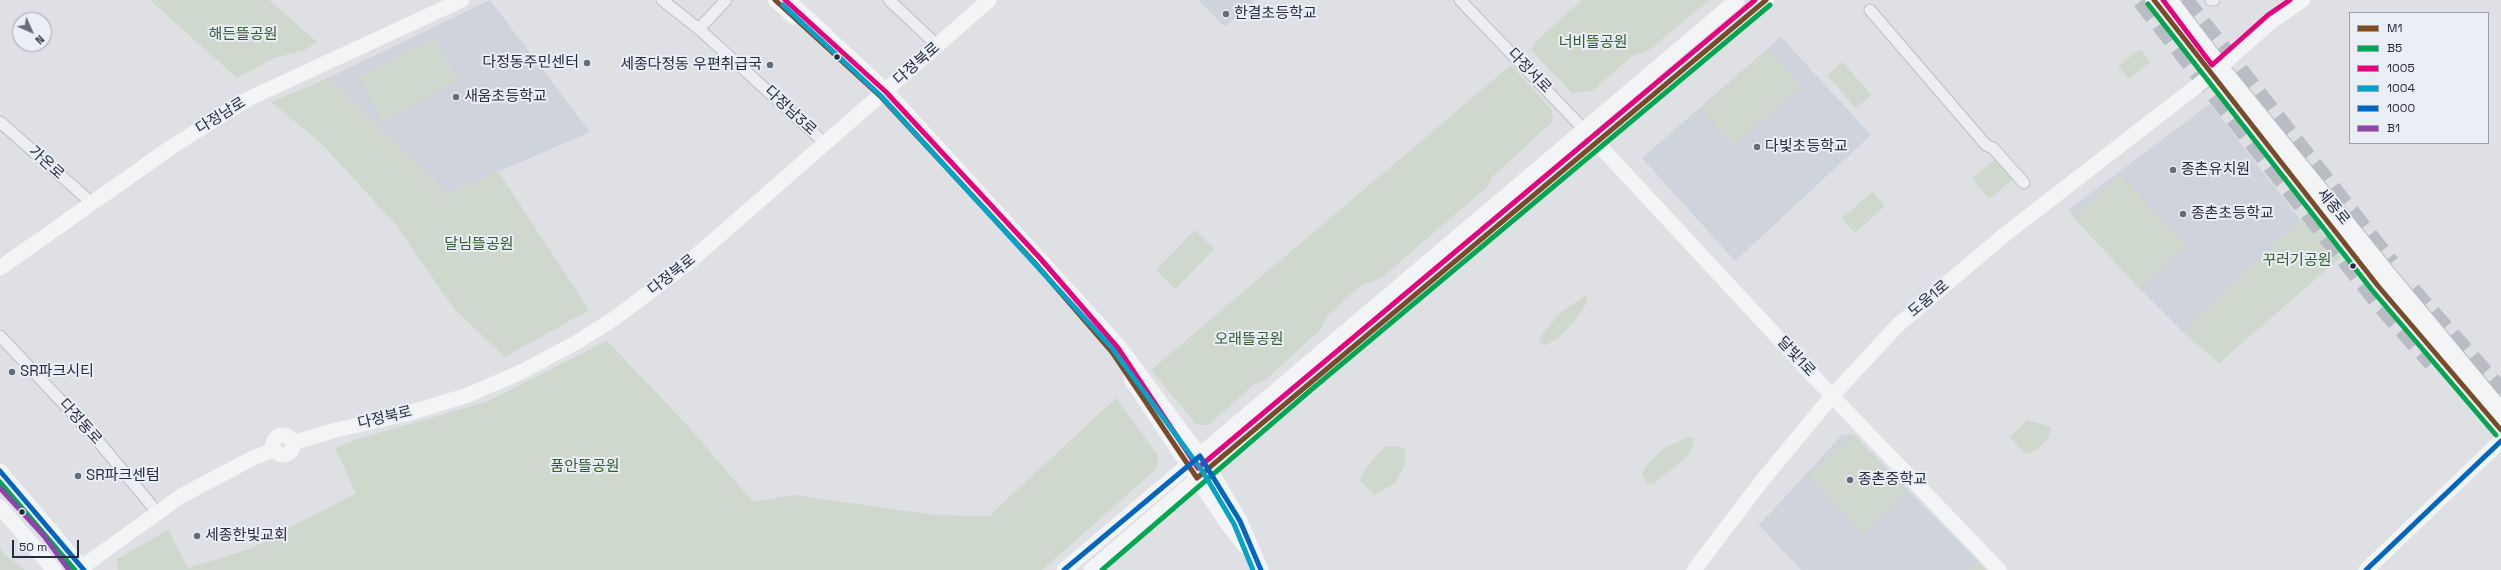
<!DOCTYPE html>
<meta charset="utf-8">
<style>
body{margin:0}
#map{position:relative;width:2501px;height:570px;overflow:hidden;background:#dee0e4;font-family:"Space Grotesk",sans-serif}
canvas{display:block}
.legend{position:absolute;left:2349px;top:12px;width:140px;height:132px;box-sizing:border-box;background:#eaeef5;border:1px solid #9ba1ac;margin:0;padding:5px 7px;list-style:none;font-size:12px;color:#242d3f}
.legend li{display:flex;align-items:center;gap:8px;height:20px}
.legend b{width:20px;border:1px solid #9ba1ac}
.north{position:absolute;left:12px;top:12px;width:40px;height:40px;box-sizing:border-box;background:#eaeef5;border:1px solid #9ba1ac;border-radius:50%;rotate:135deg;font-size:11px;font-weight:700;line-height:16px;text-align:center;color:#242d3f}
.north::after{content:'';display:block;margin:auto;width:14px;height:18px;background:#656c79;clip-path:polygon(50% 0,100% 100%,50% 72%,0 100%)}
.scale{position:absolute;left:12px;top:540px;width:67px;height:18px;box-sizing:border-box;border:2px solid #242d3f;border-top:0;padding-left:5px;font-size:12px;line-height:14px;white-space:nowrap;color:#242d3f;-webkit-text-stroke:3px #eaeef5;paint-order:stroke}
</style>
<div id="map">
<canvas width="2501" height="570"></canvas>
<ul class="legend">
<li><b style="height:5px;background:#7a4b2a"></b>M1</li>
<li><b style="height:5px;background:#00a651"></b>B5</li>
<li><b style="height:5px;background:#e5007d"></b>1005</li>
<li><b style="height:5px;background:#02a3c7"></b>1004</li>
<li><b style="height:5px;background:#0065bd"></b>1000</li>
<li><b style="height:5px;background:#8e44ad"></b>B1</li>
</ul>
<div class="north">N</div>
<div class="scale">50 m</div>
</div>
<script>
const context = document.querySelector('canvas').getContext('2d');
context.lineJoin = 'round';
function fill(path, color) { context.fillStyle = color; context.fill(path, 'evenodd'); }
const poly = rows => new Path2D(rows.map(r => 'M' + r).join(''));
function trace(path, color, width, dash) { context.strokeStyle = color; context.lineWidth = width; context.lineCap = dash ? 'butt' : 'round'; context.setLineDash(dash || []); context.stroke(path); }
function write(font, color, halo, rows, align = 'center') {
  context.font = font + ' "Space Grotesk","Noto Sans KR",sans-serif'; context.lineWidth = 4; context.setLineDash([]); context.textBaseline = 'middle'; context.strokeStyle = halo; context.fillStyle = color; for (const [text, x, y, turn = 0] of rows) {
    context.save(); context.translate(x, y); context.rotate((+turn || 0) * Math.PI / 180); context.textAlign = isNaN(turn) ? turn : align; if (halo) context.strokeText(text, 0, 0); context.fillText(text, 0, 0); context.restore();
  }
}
const built = poly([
 [490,0,590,132,447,194,328,78],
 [1198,0,1254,0,1225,27],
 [1781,37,1871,135,1735,261,1642,158],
 [2210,104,2301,221,2183,332,2140,289,2068,210],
 [1853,434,1979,562,1970,570,1801,570,1759,525,1842,435]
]);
const green = poly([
 [150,0,269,0,317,42,305,50,274,58,237,78],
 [1582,0,1709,0,1649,50,1632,56,1592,91,1572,93,1531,50,1534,47,1533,44],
 [435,38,458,81,382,121,359,77],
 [1768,49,1801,86,1733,146,1701,108],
 [2140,49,2150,62,2128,79,2118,66],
 [1842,62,1872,95,1856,108,1827,75],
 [1511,65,1552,110,1553,121,1492,177,1487,187,1381,278,1361,285,1326,317,1321,329,1264,381,1254,384,1209,425,1197,425,1151,370],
 [328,78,447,194,498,171,589,310,505,357,455,310,396,225,321,143,271,102],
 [1997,158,2014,178,1989,199,1972,178],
 [2120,175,2187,246,2140,289,2074,218],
 [1872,192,1885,206,1855,233,1842,218],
 [2310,218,2341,257,2219,363,2183,332,2301,221],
 [1195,230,1214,249,1175,289,1156,270],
 [1586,295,1587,303,1571,325,1559,337,1544,346,1539,339,1560,313],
 [607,341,686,424,753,502,794,495,935,515,989,516,1116,398,1158,456,1156,469,1042,570,118,570,117,559,168,530,188,568,250,549,356,493,335,448,361,438,486,402],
 [2027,420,2051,427,2048,439,2035,451,2026,454,2010,437],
 [1853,434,1907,493,1863,534,1809,475],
 [1689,437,1694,439,1690,454,1653,484,1646,483,1642,473,1649,463,1662,449],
 [1396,446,1406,450,1404,467,1395,483,1374,495,1360,481,1363,472,1384,447],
 [0,548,4,554,25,570,0,570],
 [1979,562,1986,570,1970,570]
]);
const highwayTunnel = poly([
 [2142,0,2382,305,2433,362],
 [2183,0,2390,264],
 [2411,291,2501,393]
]);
const street = poly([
 [662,0,699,29,826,144],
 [889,0,938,46],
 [1460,0,1596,142],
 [2211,0,2214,0],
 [1870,10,1986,145,1993,148,2024,183],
 [699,29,726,0],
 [0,122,93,204],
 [0,336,93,435,157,512]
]);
const secondary = poly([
 [775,0,794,17],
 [788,0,886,91,1117,344,1209,468,1240,521,1261,570],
 [1596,142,1832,396,1999,570],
 [0,268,173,146,248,99,462,0],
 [1131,379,1229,526,1245,546],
 '273 445a10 10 0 1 1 20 0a10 10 0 1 1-20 0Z',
 [292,443,332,431,406,414,468,395,521,372,577,342,615,318,688,263,989,0],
 [0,471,84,570],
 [0,507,54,570],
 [82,567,181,496,251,459,274,450],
 [1064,570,1737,0],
 [1091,570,1307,384,1766,0],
 [1694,570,1761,482,1832,396,1898,325,2003,236,2211,75,2273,20,2303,0],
 [2366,570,2501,441]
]);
const primary = poly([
 [2154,0,2378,286,2501,430],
 [2169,0,2220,67,2389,276,2501,411]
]);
const bus1 = poly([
 [775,0,881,97,1034,262,1112,352,1197,478,1766,0],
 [2154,0,2378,286,2501,430]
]);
const bus2 = poly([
 [2148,4,2372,290,2496,435],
 [0,482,75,570],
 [1102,570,1312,389,1770,5]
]);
const bus3 = poly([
 [785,0,886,92,1039,257,1118,348,1198,468,1755,0],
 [2163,0,2212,65,2268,15,2290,0]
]);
const bus4 = poly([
 [783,5,881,96,1112,348,1203,472,1234,524,1253,570]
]);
const bus5 = poly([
 [0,471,84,570],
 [1064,570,1200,456,1240,521,1261,570],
 [2366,570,2501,441]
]);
const bus6 = poly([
 [0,488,44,536,69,570]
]);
const markers = [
 [1226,14,4,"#656c79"],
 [837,57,3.5,"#242d3f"],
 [587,63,4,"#656c79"],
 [770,65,4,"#656c79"],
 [456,97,4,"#656c79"],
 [1757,147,4,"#656c79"],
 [2173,170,4,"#656c79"],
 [2183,214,4,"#656c79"],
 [2353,266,3.5,"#242d3f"],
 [12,372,4,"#656c79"],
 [78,476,4,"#656c79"],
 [1850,480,4,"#656c79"],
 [22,512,3.5,"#242d3f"],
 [197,536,4,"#656c79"]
];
const poiNames = [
 ["한결초등학교",1234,14],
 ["다정동주민센터",579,63,"right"],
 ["세종다정동 우편취급국",762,65,"right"],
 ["새움초등학교",464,97],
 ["다빛초등학교",1765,147],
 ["종촌유치원",2181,170],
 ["종촌초등학교",2191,214],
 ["SR파크시티",20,372],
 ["SR파크센텀",86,476],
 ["종촌중학교",1858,480],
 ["세종한빛교회",205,536]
];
const parkNames = [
 ["해든뜰공원",243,35],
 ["너비뜰공원",1593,43],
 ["달님뜰공원",479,245],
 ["꾸러기공원",2297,261],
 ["오래뜰공원",1249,340],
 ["품안뜰공원",585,467]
];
const streetNames = [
 ["다정북로",917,64,-41],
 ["다정서로",1529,71,46],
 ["다정남3로",790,111,43],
 ["다정남로",221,116,-32],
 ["가온로",46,163,42],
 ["세종로",2333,207,51],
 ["다정북로",672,275,-38],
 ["도움1로",1929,299,-40],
 ["달빛1로",1796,357,47],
 ["다정북로",385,418,-13],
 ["다정동로",80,422,48]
];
fill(built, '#cfd3db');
fill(green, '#ced8cd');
trace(highwayTunnel, '#b9bcc3', 20, [20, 10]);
trace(street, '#bcbec2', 13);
trace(primary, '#babdc2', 19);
trace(street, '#edeef1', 11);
trace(secondary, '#f2f4f5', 15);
trace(primary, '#f2f4f5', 17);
trace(bus1, '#7a4b2a', 5);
trace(bus2, '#00a651', 5);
trace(bus3, '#e5007d', 5);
trace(bus4, '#02a3c7', 5);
trace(bus5, '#0065bd', 5);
trace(bus6, '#8e44ad', 5);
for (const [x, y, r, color] of markers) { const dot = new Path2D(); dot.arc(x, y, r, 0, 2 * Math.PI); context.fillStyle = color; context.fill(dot); trace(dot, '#eaeef5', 1.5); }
write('15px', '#242d3f', '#eaeef5', poiNames, 'left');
write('15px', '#365b30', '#eaeef5', parkNames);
write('15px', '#242d3f', '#eaeef5', streetNames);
</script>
